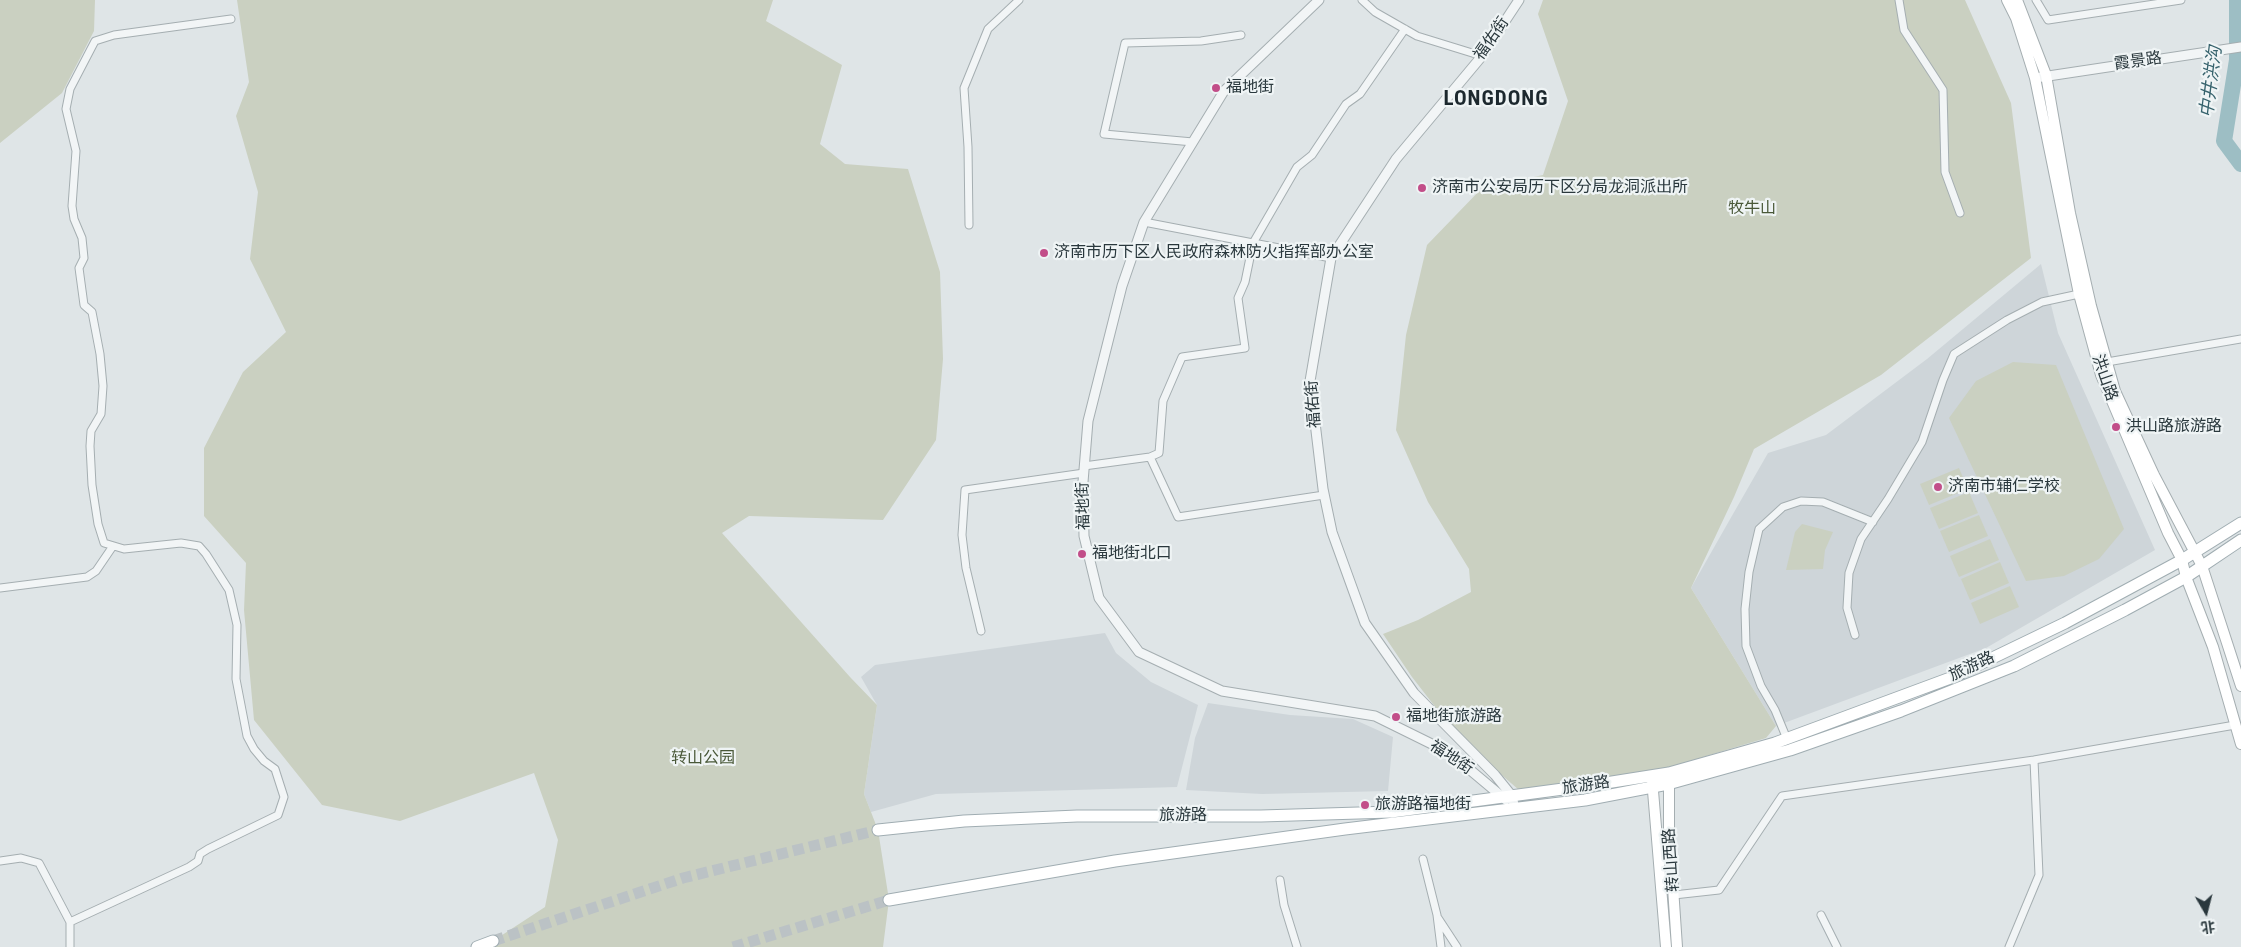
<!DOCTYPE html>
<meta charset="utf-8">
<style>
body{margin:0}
#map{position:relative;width:2241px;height:947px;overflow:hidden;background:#dfe5e7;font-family:"Roboto Condensed","Noto Sans SC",sans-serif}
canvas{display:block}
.north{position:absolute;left:2181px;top:887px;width:50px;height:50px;-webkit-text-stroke:4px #eff4f5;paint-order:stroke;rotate:172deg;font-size:14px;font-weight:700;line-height:20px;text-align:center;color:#2a383d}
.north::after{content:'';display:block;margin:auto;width:18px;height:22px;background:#2a383d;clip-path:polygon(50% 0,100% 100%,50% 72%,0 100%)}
</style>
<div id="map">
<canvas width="2241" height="947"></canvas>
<div class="north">北</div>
</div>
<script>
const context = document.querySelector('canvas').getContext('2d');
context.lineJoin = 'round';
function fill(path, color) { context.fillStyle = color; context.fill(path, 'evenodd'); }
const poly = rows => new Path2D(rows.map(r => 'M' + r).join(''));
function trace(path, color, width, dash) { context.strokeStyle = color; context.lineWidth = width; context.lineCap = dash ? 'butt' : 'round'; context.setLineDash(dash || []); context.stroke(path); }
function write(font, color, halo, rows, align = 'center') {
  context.font = font + ' "Roboto Condensed","Noto Sans SC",sans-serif'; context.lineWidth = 4.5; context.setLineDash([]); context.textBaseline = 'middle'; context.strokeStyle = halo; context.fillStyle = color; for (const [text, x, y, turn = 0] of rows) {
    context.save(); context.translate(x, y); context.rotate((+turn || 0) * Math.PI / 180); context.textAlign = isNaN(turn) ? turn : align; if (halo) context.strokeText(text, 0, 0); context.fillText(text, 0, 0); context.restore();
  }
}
const built = poly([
 [2041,264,2058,333,2155,550,1986,648,1776,726,1691,588,1729,521,1768,453,1826,435,1927,359],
 [1105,633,1116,653,1151,682,1198,705,1177,787,936,794,871,812,864,794,877,705,861,677,875,665],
 [1208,703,1290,715,1353,719,1393,737,1388,791,1262,794,1186,790,1195,738]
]);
const green = poly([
 [0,0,95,0,94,31,62,93,0,143],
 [237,0,773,0,766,21,842,65,820,144,845,164,908,169,940,272,943,359,936,440,883,520,749,516,722,533,850,677,877,705,864,794,878,830,889,900,883,947,491,947,493,941,545,907,558,840,534,773,400,821,322,805,254,720,244,610,246,563,204,516,204,448,243,372,286,332,250,259,258,192,236,116,249,82],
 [1543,0,1965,0,2011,103,2031,258,1881,375,1754,449,1734,497,1691,588,1776,726,1766,738,1657,771,1519,790,1489,764,1440,713,1412,677,1383,634,1418,620,1471,592,1469,569,1428,502,1396,430,1406,335,1427,245,1482,188,1543,175,1568,101,1538,14],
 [2013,362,2056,365,2124,529,2099,559,2064,576,2026,581,1949,418,1976,381],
 [1959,468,1968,489,1929,505,1920,484],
 [1969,492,1978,513,1939,529,1930,508],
 [1979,515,1988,536,1949,552,1940,531],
 [1802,524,1833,532,1825,550,1823,569,1786,570,1795,532],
 [1990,539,1999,560,1959,577,1950,556],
 [2000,562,2009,583,1970,600,1961,579],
 [2010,586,2019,607,1980,624,1971,603]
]);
const river = poly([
 [2237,0,2237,60,2224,141,2241,164]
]);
const primaryTunnel = poly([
 [493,941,683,878,878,830],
 [733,947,889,900]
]);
const minor = poly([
 [1362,0,1375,12,1417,36,1482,56],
 [1899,0,1904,30,1943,90,1945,172,1960,213],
 [2036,0,2048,20,2181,0],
 [1193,142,1104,134,1125,43,1201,41,1241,35],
 [1144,222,1331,258],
 [969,225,968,147,964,88,988,29,1019,0],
 [2107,362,2241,339],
 [1150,457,1159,453,1163,401,1182,357,1245,348,1238,298,1245,282,1253,243,1297,167,1312,155,1346,104,1360,94,1405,29],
 [1084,466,1150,457,1178,517,1324,495],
 [0,588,87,577,96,571,113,546],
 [981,631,966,568,962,535,965,490,1084,473],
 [1855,635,1847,608,1849,573,1861,539,1888,499,1922,442,1943,380,1954,354,2007,320,2042,302,2079,294],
 [1787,739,1775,710,1761,686,1746,646,1745,609,1749,572,1759,529,1783,507,1801,501,1823,502,1873,522],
 [1423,859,1437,915,1441,947],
 [0,861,21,858,39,863,70,922,70,947],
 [1280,880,1284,905,1297,947],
 [1674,895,1719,890,1782,796,2034,760,2235,725],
 [1821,915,1837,947],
 [1438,918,1457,947],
 [70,922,189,867,198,861,200,854,208,849,278,815,284,797,275,769,264,761,254,749,247,736,236,679,237,625,229,590,206,554,199,546,181,543,124,549,104,543,98,524,92,485,90,446,91,431,101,414,103,386,100,354,92,312,84,305,79,268,84,258,82,238,74,219,72,206,76,151,66,109,70,89,95,41,114,35,231,19],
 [2009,947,2039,875,2034,760]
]);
const tertiary = poly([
 [1319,0,1224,91,1144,222,1122,286,1088,421,1083,482,1084,536,1099,598,1139,652,1222,691,1375,716,1450,753,1506,800],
 [2035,78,2241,47],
 [1515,809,1512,796,1495,775,1414,693,1365,623,1332,532,1323,489,1310,381,1331,258,1396,159,1482,56,1519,0]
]);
const secondary = poly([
 [2007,0,2016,18,2035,78,2079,294,2101,375,2168,533,2182,560,2186,577,2213,647,2241,744],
 [2017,0,2046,75,2070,213,2091,306,2115,391,2154,475,2202,566,2241,686],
 [1669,776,1669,828,1677,947],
 [1652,779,1666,947]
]);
const primary = poly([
 [878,830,964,821,1077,816,1261,816,1391,812,1593,785,1669,773,1775,743,1953,677,2065,623,2182,560,2241,523],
 [889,900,1115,861,1345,829,1585,800,1668,784,1790,750,1901,711,2014,666,2125,610,2186,577,2241,540],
 [477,947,493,941]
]);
const markers = [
 [1216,88,5,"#c24e89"],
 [1422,188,5,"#c24e89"],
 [1044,253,5,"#c24e89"],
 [2116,427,5,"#c24e89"],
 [1938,487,5,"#c24e89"],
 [1082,554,5,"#c24e89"],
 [1396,717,5,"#c24e89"],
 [1365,805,5,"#c24e89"]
];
const streetNames = [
 ["福佑街",1492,39,-55],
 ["霞景路",2138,62,-8],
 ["洪山路",2104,378,71],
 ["福佑街",1314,404,-94],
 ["福地街",1084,506,-91],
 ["旅游路",1972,667,-25],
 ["福地街",1451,758,34],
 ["旅游路",1586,786,-8],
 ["旅游路",1183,816],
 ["转山西路",1672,860,-94]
];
const poiNames = [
 ["福地街",1226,88],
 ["济南市公安局历下区分局龙洞派出所",1432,188],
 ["济南市历下区人民政府森林防火指挥部办公室",1054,253],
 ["洪山路旅游路",2126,427],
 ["济南市辅仁学校",1948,487],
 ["福地街北口",1092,554],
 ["福地街旅游路",1406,717],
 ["旅游路福地街",1375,805]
];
const parkNames = [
 ["牧牛山",1752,209],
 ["转山公园",703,759]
];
const waterNames = [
 ["中井洪沟",2212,82,-83]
];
const districtNames = [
 ["LONGDONG",1496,100]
];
fill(built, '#ced5d9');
fill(green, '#cad0c1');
trace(river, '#9dbec4', 16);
trace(primaryTunnel, '#bbc2c5', 11, [11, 5.5]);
trace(minor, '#a5aeb1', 9);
trace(tertiary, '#a5aeb1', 11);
trace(secondary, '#a5aeb1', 12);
trace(primary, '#a0adb2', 13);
trace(minor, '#f2f5f6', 7);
trace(tertiary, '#f2f5f6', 9);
trace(secondary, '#fff', 10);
trace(primary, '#fff', 11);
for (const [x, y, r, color] of markers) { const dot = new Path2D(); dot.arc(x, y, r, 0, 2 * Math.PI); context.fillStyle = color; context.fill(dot); trace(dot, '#eff4f5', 2); }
write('16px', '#2a383d', '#eff4f5', streetNames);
write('16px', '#2a383d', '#eff4f5', poiNames, 'left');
write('16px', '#495838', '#eff4f5', parkNames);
write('italic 18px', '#37636d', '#eff4f5', waterNames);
context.letterSpacing = '1px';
write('bold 21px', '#1c282e', '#eff4f5', districtNames);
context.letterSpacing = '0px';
</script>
